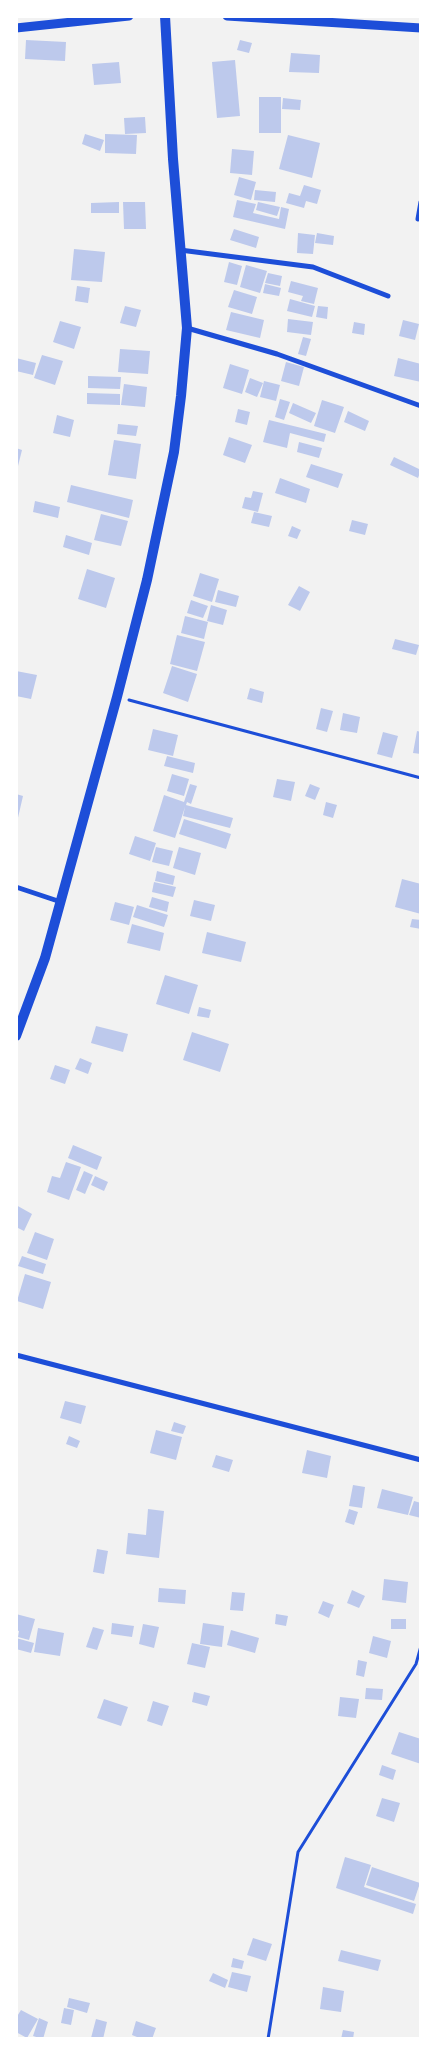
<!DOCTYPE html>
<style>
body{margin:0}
#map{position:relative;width:437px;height:2055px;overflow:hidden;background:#f2f2f2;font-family:Arial,sans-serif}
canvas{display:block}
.frame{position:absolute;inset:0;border:18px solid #fff;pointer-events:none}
</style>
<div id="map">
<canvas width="437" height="2055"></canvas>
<div class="frame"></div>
</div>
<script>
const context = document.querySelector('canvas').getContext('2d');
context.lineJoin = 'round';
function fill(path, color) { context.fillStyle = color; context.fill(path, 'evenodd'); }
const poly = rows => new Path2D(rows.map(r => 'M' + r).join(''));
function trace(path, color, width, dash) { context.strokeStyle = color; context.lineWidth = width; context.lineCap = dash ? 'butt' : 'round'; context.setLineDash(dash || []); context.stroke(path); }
const building = poly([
 [26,40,66,42,65,61,25,59],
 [240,40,252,43,249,53,237,50],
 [291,53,320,55,319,73,289,72],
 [235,60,240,116,217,118,212,62],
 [119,62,121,83,94,85,92,64],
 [259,97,281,97,281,133,259,133],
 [283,98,301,100,300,110,282,109],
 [145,117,146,133,125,134,124,118],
 [85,134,104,140,100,151,82,144],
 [105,134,137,135,136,154,105,153],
 [288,135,320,143,312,178,279,169],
 [232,149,254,151,252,175,230,173],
 [239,177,256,182,251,200,234,195],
 [304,185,321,190,317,204,306,201,304,208,286,203,289,193,300,196],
 [255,190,276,192,275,202,254,200],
 [237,200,256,204,253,213,279,219,281,207,289,209,285,229,233,217],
 [119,202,119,213,91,213,91,203],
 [123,202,145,202,146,229,124,229],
 [258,202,280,207,277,216,256,210],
 [234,229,259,237,256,248,230,240],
 [298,233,315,235,313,254,297,253],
 [317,233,334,236,333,245,315,243],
 [74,249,105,252,102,282,71,280],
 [229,262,242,266,237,285,224,282],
 [246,265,267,271,260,293,240,287],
 [268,273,282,276,280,286,265,283],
 [291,281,318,288,314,304,301,301,303,296,288,292],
 [265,284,281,288,279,296,263,293],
 [77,286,90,288,88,303,75,301],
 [234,290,257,297,252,314,228,307],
 [290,299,315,306,312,317,287,311],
 [125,306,141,310,136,327,120,323],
 [318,306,328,307,327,319,316,317],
 [231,312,264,320,260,338,226,330],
 [288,319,313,322,311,335,287,332],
 [403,320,419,324,415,340,399,336],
 [60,321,81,327,74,349,53,342],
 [354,322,365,324,364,335,352,333],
 [303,337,311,339,306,356,298,354],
 [120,349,150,351,148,374,118,372],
 [42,355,63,361,55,385,34,378],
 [16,358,36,363,33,375,16,371],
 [398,358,421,364,421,382,394,376],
 [286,362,304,367,299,386,281,381],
 [230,364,249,370,242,394,223,388],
 [88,376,121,377,120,389,88,388],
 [250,378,263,383,257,397,245,392],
 [264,381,280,385,276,401,260,397],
 [124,384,147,387,145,407,121,405],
 [87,393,120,394,120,405,87,404],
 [280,399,290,402,284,420,275,417],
 [322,400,344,407,335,433,314,426],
 [293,403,316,413,311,423,289,413],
 [238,409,250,412,247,425,235,422],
 [348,411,369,421,365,431,344,422],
 [57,415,74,420,70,437,53,433],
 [269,420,326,434,324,442,290,433,287,448,263,442],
 [118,424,138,426,136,436,117,434],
 [229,437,252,445,245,463,223,455],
 [114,440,141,444,136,479,108,475],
 [299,442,322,448,319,458,297,452],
 [16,448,22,450,17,470,16,470],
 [394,457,421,470,418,478,390,465],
 [311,464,343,474,338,488,306,477],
 [280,478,310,489,306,503,275,493],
 [71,485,133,500,129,518,67,502],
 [253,491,263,493,258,512,242,508,245,497,251,498],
 [35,501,60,507,58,518,33,512],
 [254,512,272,516,269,527,251,523],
 [101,514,128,521,121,546,94,540],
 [352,520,368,524,365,535,349,531],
 [292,526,301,530,297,539,288,536],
 [66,535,92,543,89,555,63,547],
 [87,569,115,578,106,608,78,599],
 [200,573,219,579,212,602,193,596],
 [299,586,310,592,300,611,288,605],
 [218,590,239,596,236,607,215,602],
 [191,600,208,606,203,618,187,613],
 [211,605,227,610,223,625,207,621],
 [185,616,208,622,204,639,181,633],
 [177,635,205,642,197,671,170,664],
 [395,639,419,645,416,655,392,649],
 [172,666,197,674,188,702,163,693],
 [16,671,37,675,31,699,16,696],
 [250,688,264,692,262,703,247,699],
 [321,708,333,711,327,732,316,729],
 [343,713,360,717,357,733,340,730],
 [153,729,178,735,173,756,148,750],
 [417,731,421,732,421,754,413,753],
 [383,732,398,736,392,758,377,754],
 [167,756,195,763,193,773,164,766],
 [172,774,189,779,184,796,167,791],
 [277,779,295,782,291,801,273,797],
 [190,784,197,786,191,804,187,802,186,805,233,818,230,828,183,816,185,807,175,838,153,831,164,795,184,802],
 [310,784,320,788,315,800,305,796],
 [16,794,23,796,17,822,16,822],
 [326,802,337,805,333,818,323,815],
 [184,819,231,834,226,849,179,834],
 [135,836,156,843,150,861,129,854],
 [156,847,173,851,169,866,152,862],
 [179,847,201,853,195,875,173,868],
 [157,871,175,876,173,885,155,881],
 [402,879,421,884,421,914,395,907],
 [154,882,176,887,173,897,152,892],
 [152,897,169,902,167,912,149,907],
 [194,900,215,905,211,921,190,916],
 [115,902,134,907,129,925,110,920],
 [137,905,168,915,164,927,133,917],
 [412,919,421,920,421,929,410,927],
 [132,924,164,933,160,951,127,943],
 [207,932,246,942,241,962,202,953],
 [165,975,198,985,189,1014,156,1004],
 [199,1007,211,1010,209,1018,197,1016],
 [96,1026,128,1034,123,1052,91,1043],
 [192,1032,229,1044,220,1072,183,1060],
 [80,1058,92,1063,88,1074,75,1069],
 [55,1065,70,1070,65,1084,50,1079],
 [73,1145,102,1157,97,1170,68,1158],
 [66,1162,81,1167,69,1200,47,1192,52,1176,60,1178],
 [84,1171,93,1175,85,1194,76,1190],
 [95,1176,108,1182,104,1191,91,1185],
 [16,1205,32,1214,24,1231,16,1227],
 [35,1232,54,1239,47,1260,27,1253],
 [22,1256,46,1264,43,1274,18,1266],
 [25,1274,51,1282,43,1309,17,1301],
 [65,1401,86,1406,81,1424,60,1418],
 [174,1422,186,1426,183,1434,171,1431],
 [156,1430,182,1437,176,1460,150,1453],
 [69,1436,80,1441,77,1448,66,1444],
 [307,1450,331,1456,327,1478,302,1473],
 [216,1455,233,1460,229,1472,212,1467],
 [353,1485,365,1487,362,1508,349,1506],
 [382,1489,413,1497,408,1515,377,1508],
 [414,1501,421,1503,421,1518,409,1515],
 [148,1509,164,1511,159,1558,126,1554,128,1533,146,1535],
 [349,1509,358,1512,354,1525,345,1522],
 [97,1549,108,1551,104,1574,93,1572],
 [384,1579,408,1582,406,1603,382,1600],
 [159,1588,186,1590,185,1604,158,1602],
 [352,1590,365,1596,359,1608,347,1603],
 [232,1592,245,1593,243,1611,230,1610],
 [323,1601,334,1605,329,1618,318,1613],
 [16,1614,35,1619,29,1640,18,1637,19,1631,16,1630],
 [276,1614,288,1616,286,1626,275,1624],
 [391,1619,406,1619,406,1629,391,1629],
 [112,1623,134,1626,132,1637,111,1634],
 [203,1623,224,1626,222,1647,200,1644],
 [143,1624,159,1627,154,1648,139,1644],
 [93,1627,104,1630,97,1650,86,1647],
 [38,1628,64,1633,60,1656,34,1652],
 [231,1630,259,1638,255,1653,227,1645],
 [373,1636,391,1641,387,1658,369,1653],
 [16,1638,34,1643,31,1653,16,1649],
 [192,1643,210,1647,205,1668,187,1664],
 [358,1660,367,1662,364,1677,356,1675],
 [366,1688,383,1689,382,1700,365,1699],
 [194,1692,210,1696,207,1706,192,1702],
 [340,1697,359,1699,356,1718,338,1716],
 [104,1699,128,1707,121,1726,97,1718],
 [153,1701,169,1706,162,1726,147,1721],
 [399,1732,421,1739,421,1764,391,1754],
 [382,1765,396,1770,393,1780,379,1775],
 [382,1798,400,1803,394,1822,376,1816],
 [345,1857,371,1865,364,1887,416,1904,413,1914,336,1888],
 [372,1867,420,1883,414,1901,366,1885],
 [253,1938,272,1944,266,1961,247,1955],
 [341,1950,381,1960,378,1971,338,1961],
 [233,1958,244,1961,242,1969,231,1967],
 [232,1972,251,1976,247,1992,228,1987],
 [213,1973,228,1980,225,1988,209,1981],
 [323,1987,344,1991,341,2012,320,2009],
 [69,1998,90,2003,87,2013,67,2007],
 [64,2008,74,2010,71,2025,61,2023],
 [21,2010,38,2019,27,2038,16,2032,16,2018],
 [39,2018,48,2022,43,2039,33,2036],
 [96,2019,107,2022,103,2039,91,2038],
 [136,2021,156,2028,152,2039,142,2039,132,2035],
 [343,2030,354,2032,353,2039,341,2039]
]);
const path = poly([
 [129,700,421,778],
 [268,2039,298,1852,416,1664,421,1646]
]);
const minor = poly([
 [418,219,421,202],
 [180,250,313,267,388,296],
 [187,328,277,354,421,406],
 [16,887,61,902],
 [16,1355,421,1460]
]);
const tertiary = poly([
 [227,16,421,28],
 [16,28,129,16]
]);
const secondary = poly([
 [16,1036,45,958,117,697,147,580,174,452,181,396,187,328,173,159,165,16]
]);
fill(building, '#bdc9ec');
trace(path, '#1d4ed8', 3);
trace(minor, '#1d4ed8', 5);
trace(tertiary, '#1d4ed8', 9);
trace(secondary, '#1d4ed8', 10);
</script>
